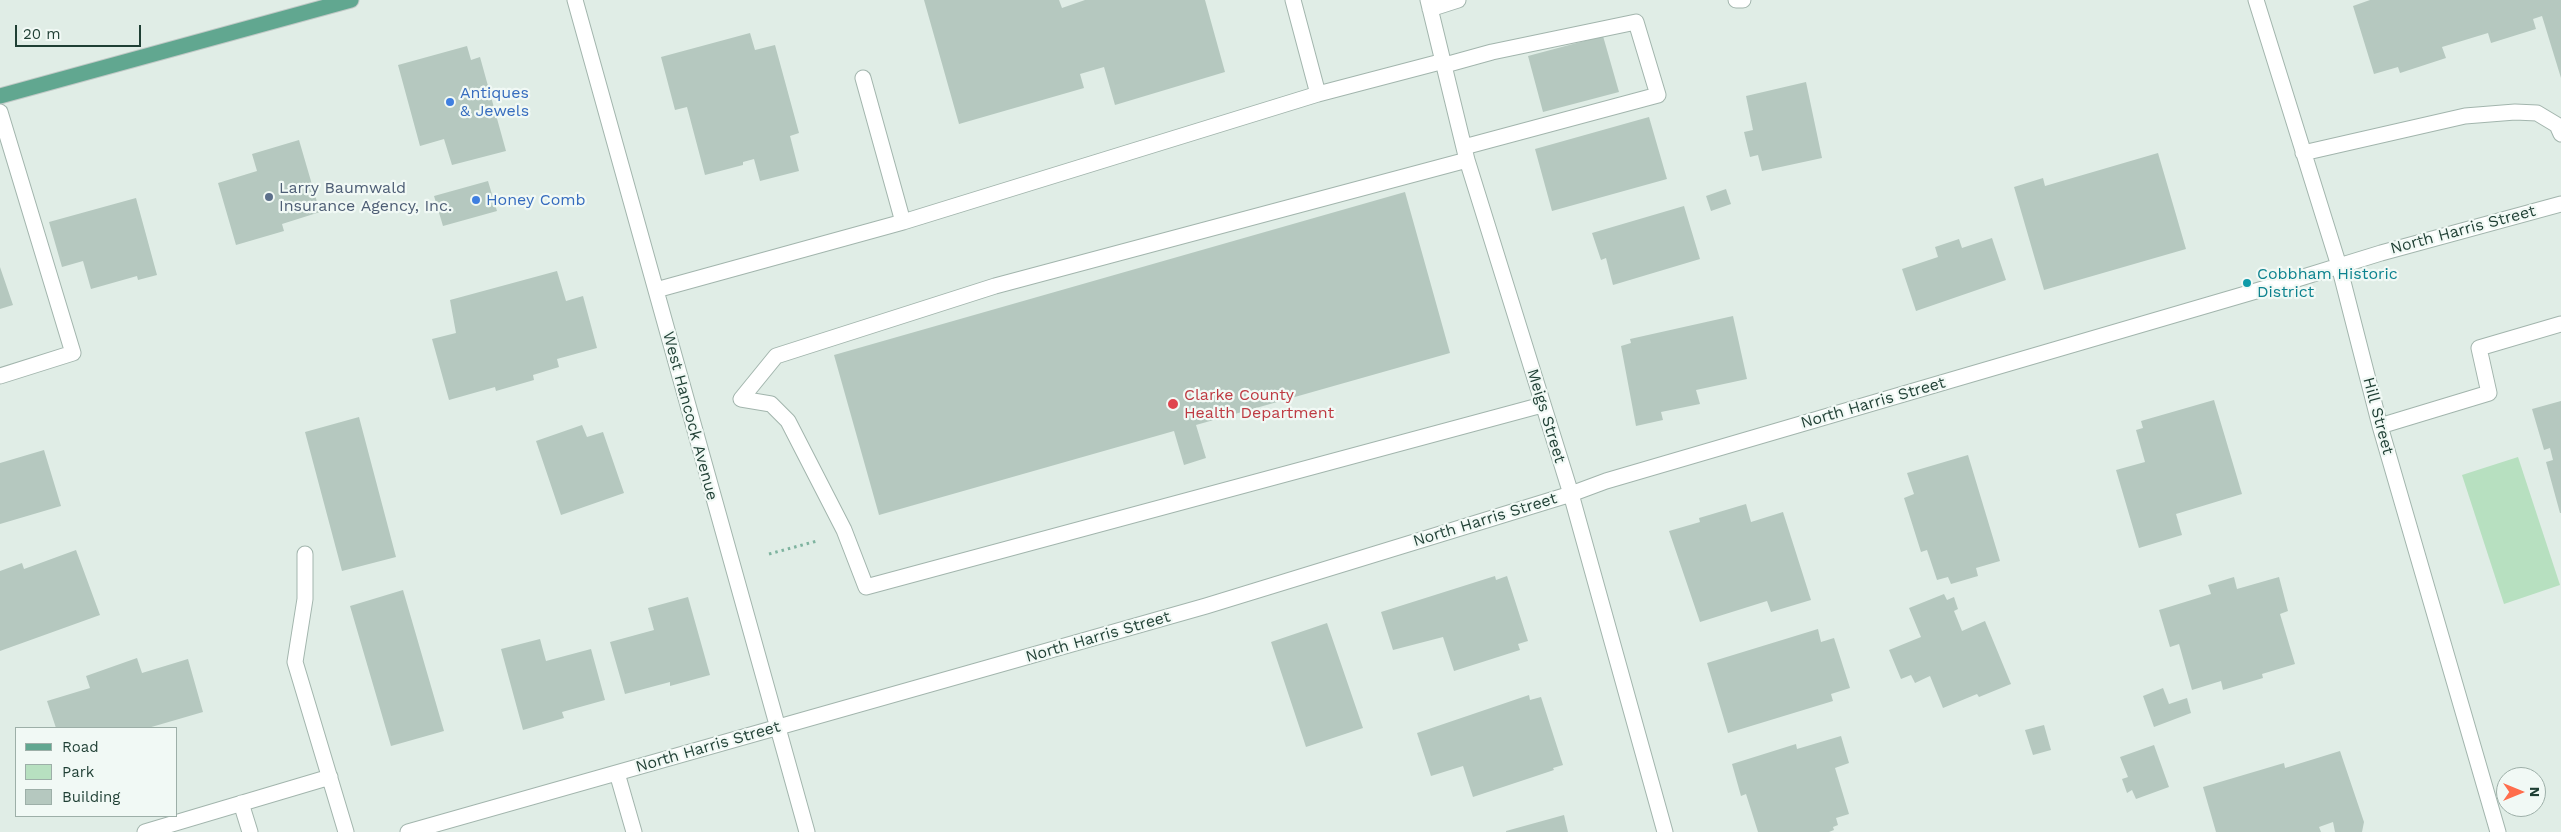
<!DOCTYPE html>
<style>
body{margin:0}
#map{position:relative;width:2561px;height:832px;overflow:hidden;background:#e0ede6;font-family:"Work Sans",sans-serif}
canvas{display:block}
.legend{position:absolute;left:15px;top:727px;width:162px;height:90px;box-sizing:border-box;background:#f1f9f5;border:1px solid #9dafa8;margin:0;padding:6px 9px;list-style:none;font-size:15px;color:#1f3f34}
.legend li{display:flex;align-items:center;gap:10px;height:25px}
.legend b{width:25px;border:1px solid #9dafa8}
.north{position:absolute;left:2496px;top:767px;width:50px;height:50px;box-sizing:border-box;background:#f1f9f5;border:1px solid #9dafa8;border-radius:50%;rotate:90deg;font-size:14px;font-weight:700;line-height:20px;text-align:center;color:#1f3f34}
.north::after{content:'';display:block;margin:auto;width:18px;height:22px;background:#ff6d4c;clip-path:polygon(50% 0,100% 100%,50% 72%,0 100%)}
.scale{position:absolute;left:15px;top:25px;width:126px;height:22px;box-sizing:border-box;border:2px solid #1f3f34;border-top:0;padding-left:6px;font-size:15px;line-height:18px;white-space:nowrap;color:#1f3f34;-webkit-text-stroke:4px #f1f9f5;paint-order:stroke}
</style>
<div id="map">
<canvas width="2561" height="832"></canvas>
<ul class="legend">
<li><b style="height:6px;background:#61a790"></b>Road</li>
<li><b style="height:14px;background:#b7e0c0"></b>Park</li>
<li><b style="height:14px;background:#b5c8bf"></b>Building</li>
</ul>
<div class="north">N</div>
<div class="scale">20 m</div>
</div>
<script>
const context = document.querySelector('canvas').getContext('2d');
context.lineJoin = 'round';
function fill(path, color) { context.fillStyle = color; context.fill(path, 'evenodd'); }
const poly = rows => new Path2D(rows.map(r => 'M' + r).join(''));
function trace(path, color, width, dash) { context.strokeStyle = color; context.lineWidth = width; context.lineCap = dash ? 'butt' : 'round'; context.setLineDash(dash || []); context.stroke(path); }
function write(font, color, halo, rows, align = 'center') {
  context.font = font + ' "Work Sans",sans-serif'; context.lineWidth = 4.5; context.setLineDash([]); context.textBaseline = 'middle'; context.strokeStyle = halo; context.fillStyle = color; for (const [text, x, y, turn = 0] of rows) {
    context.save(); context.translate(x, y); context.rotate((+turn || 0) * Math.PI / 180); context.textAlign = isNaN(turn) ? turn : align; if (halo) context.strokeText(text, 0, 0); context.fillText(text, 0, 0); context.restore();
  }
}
const green = poly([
 [2518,457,2560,585,2504,604,2462,475]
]);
const building = poly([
 [924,0,1059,0,1062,8,1085,0,1205,0,1225,72,1115,105,1104,67,1080,74,1084,88,959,124],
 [2370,0,2561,0,2561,78,2542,16,2533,19,2536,29,2491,43,2488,33,2442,47,2446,58,2400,73,2398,67,2374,74,2353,6],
 [750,33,755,50,775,45,799,133,790,136,799,171,760,181,754,159,743,162,743,165,705,175,687,107,675,110,661,57],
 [1603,36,1619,92,1543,112,1528,56],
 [467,46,471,60,480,57,506,151,452,165,444,139,420,146,398,65],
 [1806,82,1822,158,1762,171,1758,155,1750,157,1744,132,1753,130,1746,96],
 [1649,117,1667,179,1552,211,1535,149],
 [299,140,320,212,282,224,284,231,236,245,218,183,257,171,252,154],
 [2158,153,2186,249,2044,290,2014,187,2043,178,2045,186],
 [488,181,497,211,443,226,434,196],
 [1726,189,1731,204,1711,211,1706,196],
 [1405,192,1450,353,1196,425,1206,458,1184,465,1174,431,879,515,834,355],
 [136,198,157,275,138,280,137,276,91,289,83,261,62,267,49,222],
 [1684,206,1700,259,1613,285,1606,258,1601,260,1592,233],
 [1992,238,2006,280,1916,311,1902,269,1938,257,1935,247,1959,239,1962,248],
 [0,267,13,305,0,309],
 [557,271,566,301,583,296,597,348,557,359,559,367,533,375,534,380,496,391,495,387,449,400,432,339,456,333,450,300],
 [1733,316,1747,379,1696,390,1700,404,1661,412,1663,420,1636,426,1621,346,1631,343,1630,339],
 [2214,400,2242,494,2176,514,2182,535,2139,548,2116,470,2145,462,2136,430,2143,428,2141,421],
 [2561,401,2561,513,2560,513,2546,462,2553,460,2550,448,2544,450,2532,409],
 [359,417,396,557,342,571,305,432],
 [582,425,587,437,603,432,624,493,561,515,536,441],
 [44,450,61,506,0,524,0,463],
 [1968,455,2000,561,1976,568,1978,576,1951,584,1948,577,1937,580,1927,550,1921,552,1904,498,1914,494,1907,473],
 [1746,504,1751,522,1783,512,1811,600,1771,612,1767,601,1700,622,1669,531,1700,522,1699,518],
 [76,550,100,615,0,651,0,571,22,563,24,569],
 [1495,576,1496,580,1507,576,1528,641,1518,644,1520,650,1454,671,1443,637,1393,650,1381,612],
 [2234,577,2237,589,2279,577,2288,611,2280,614,2295,664,2262,674,2263,678,2223,690,2221,681,2192,690,2179,644,2170,647,2159,610,2211,594,2208,585],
 [403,590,444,731,391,746,350,606],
 [1944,594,1947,600,1954,597,1958,609,1954,611,1962,631,1985,621,2011,684,1979,697,1977,694,1943,708,1930,676,1915,683,1911,675,1901,679,1889,650,1921,637,1909,608],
 [688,597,710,675,670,686,670,682,625,694,610,642,654,630,648,608],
 [1327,623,1363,728,1306,747,1271,642],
 [1818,629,1821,642,1834,638,1850,688,1831,694,1833,701,1728,733,1707,663],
 [540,639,546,661,591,649,605,700,562,712,564,718,523,730,501,649],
 [137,658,142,673,188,659,203,712,148,728,56,728,47,701,90,688,86,676],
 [2163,688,2169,704,2187,698,2191,713,2154,727,2143,696],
 [1529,695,1530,700,1541,697,1563,765,1553,768,1554,770,1473,797,1463,766,1431,776,1417,733],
 [2044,725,2051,750,2033,755,2025,730],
 [1841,736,1849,763,1835,768,1849,814,1836,818,1838,825,1833,827,1834,830,1829,832,1758,832,1746,794,1741,796,1732,764,1796,744,1797,749],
 [2154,745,2169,787,2136,799,2132,790,2127,793,2122,779,2128,777,2120,757],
 [2340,751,2364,822,2362,832,2335,832,2333,822,2319,827,2321,832,2216,832,2203,787,2284,763,2285,768],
 [1564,815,1568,832,1506,832,1506,831]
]);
const path = poly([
 [769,554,817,541]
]);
const minor = poly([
 [575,0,807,832],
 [1293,0,1318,94],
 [1428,0,1467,160,1571,494,1665,832],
 [1736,0,1743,0],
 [2256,0,2339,266,2380,426,2498,832],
 [1430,9,1458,0],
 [1445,65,1492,52,1636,22,1658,95,1464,147],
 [863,78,903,222],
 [0,112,73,353,0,376],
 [2303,153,2465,116,2515,112,2537,113,2557,125,2561,134],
 [656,290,903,222,1318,94,1444,61],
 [741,399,771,404,788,421,844,530,866,587,1542,405],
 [741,399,776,356,995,286,1467,160],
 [2380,426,2489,393,2479,348,2561,324],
 [305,554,305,599,295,662,346,832],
 [617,773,634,832],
 [241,803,250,832],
 [145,832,330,777],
 [408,832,1206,606,1571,494,1606,481,2297,279,2381,253,2561,204]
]);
const major = poly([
 [0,96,351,0]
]);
const markers = [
 [450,102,5,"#3f7fe0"],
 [269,197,5,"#5c6f8a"],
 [476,200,5,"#3f7fe0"],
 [2247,283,5,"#0f9aa8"],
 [1173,404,6,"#e0444e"]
];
const shopNames = [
 ["Antiques",460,93],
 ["& Jewels",460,111],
 ["Honey Comb",486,200]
];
const serviceNames = [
 ["Larry Baumwald",279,188],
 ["Insurance Agency, Inc.",279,206]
];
const streetNames = [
 ["North Harris Street",2463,230,-15],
 ["North Harris Street",1873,403,-16],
 ["West Hancock Avenue",690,416,75],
 ["Meigs Street",1546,416,73],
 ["Hill Street",2378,416,75],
 ["North Harris Street",1485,520,-17],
 ["North Harris Street",1098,637,-16],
 ["North Harris Street",708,747,-16]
];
const cultureNames = [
 ["Cobbham Historic",2257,274],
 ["District",2257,292]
];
const healthNames = [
 ["Clarke County",1184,395],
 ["Health Department",1184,413]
];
fill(green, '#b7e0c0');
fill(building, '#b5c8bf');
trace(minor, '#a2b5ad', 17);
trace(major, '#c0c9c6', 17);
trace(path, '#7eb39f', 3, [2.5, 4]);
trace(minor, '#fff', 15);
trace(major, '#61a790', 15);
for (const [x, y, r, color] of markers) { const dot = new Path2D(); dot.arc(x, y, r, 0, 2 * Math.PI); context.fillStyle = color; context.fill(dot); trace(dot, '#f1f9f5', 2); }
write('16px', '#366cbe', '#f1f9f5', shopNames, 'left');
write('16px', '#4e5e75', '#f1f9f5', serviceNames, 'left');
write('16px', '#1f3f34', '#f1f9f5', streetNames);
write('16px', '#0d838f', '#f1f9f5', cultureNames, 'left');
write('16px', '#be3a42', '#f1f9f5', healthNames, 'left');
</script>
